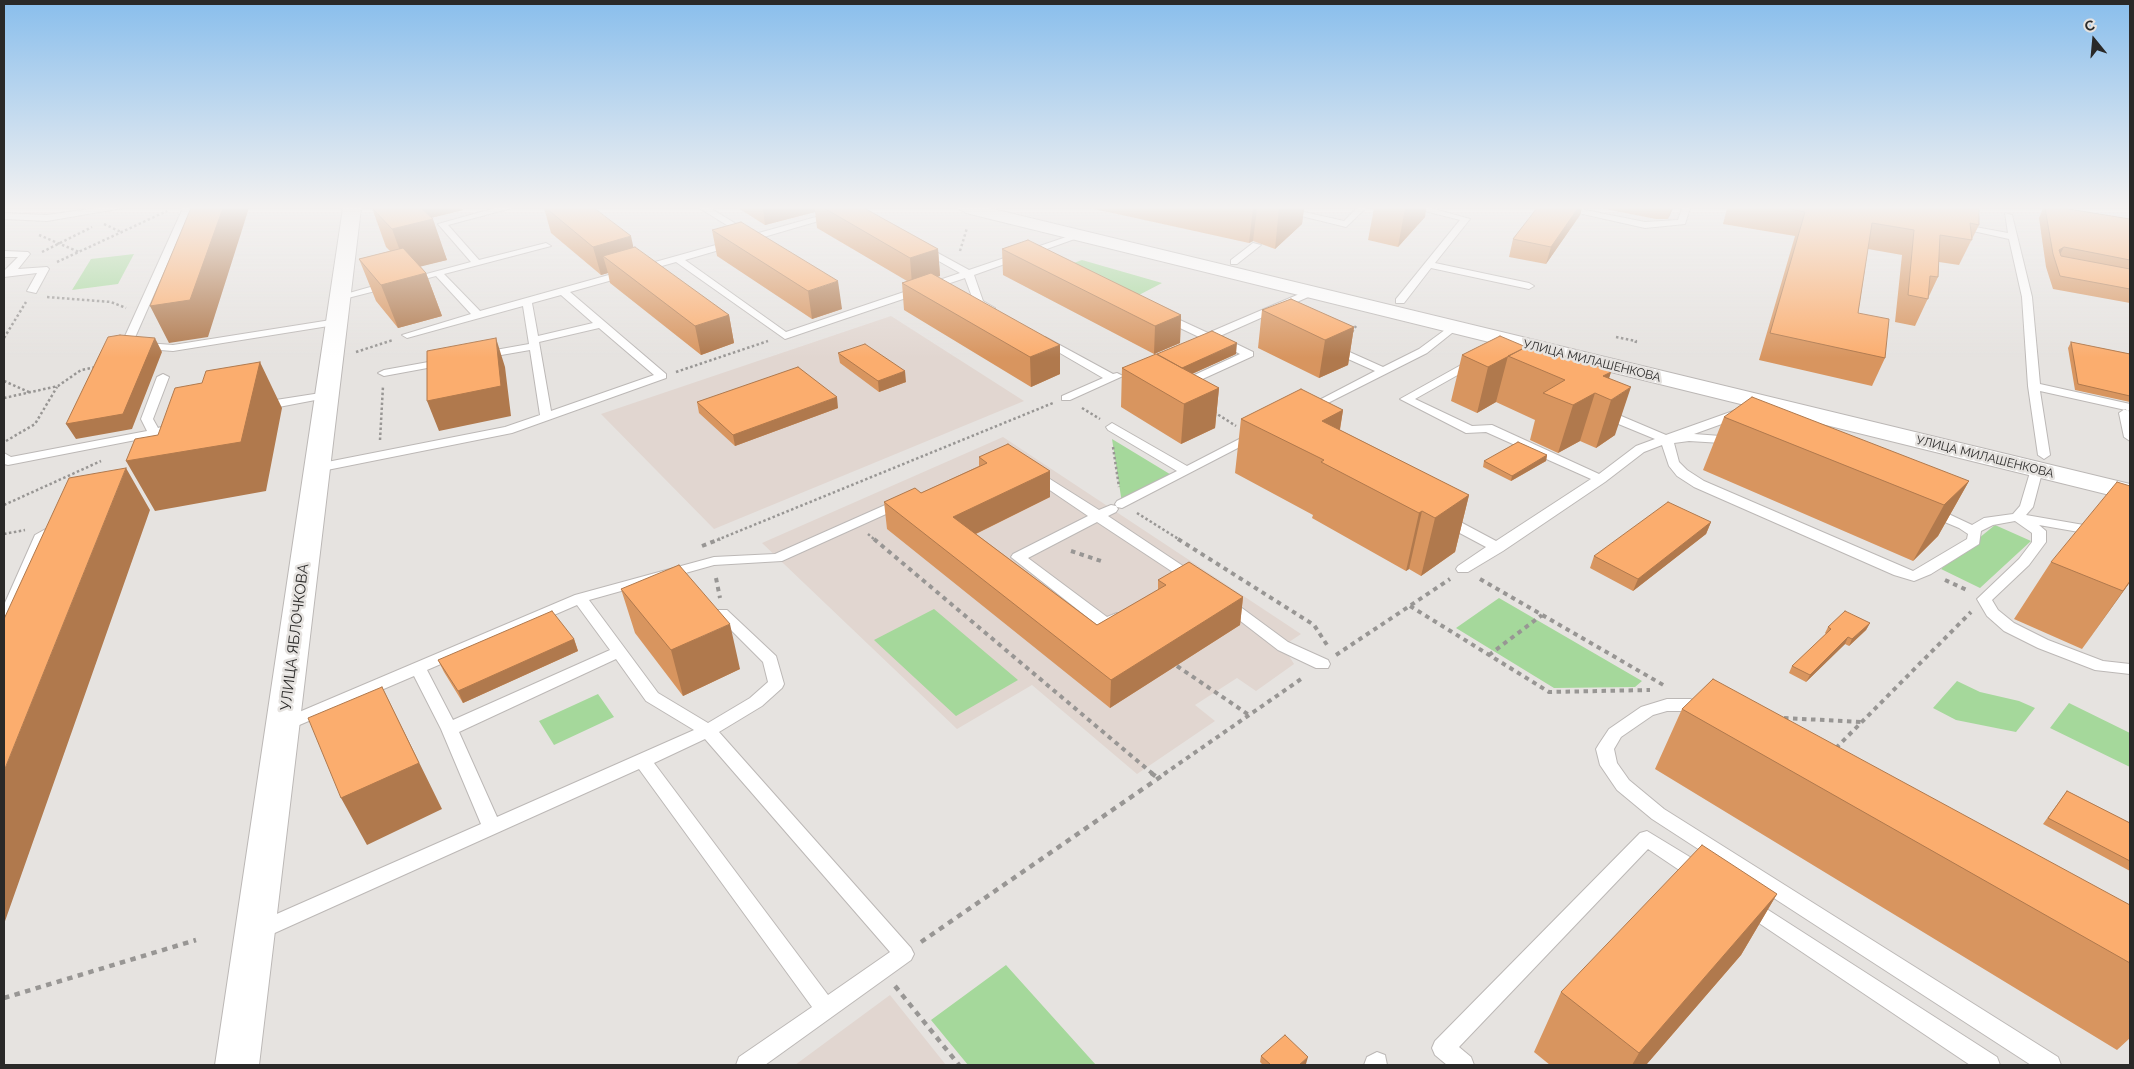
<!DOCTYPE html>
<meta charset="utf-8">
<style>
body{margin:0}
#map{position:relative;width:2134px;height:1069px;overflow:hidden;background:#e6e3e0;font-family:Raleway,sans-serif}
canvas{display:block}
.frame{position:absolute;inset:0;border:5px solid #2a2928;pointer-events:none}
.north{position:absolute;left:2069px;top:15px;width:50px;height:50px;-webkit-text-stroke:4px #e6e3e0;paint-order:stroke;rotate:343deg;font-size:14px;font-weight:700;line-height:20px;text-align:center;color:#2a2928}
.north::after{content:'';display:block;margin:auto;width:18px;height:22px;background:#2a2928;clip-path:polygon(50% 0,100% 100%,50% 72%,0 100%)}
</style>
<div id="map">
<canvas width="2134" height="1069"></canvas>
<div class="frame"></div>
<div class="north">С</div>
</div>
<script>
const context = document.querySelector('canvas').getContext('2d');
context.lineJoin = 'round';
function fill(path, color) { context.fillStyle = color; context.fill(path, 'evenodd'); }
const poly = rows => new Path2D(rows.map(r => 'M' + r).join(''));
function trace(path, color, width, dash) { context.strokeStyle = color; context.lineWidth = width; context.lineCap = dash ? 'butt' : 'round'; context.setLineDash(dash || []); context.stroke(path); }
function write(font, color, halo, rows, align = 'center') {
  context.font = font + ' Raleway,sans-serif'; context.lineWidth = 5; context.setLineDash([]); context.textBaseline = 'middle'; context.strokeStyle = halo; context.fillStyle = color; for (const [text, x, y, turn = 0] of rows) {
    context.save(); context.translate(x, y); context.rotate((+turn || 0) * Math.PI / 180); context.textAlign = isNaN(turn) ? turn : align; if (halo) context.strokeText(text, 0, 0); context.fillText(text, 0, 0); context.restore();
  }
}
const built = poly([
 [891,316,1024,401,714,529,601,414],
 [1003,437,1301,634,1283,646,1294,664,1256,691,1237,678,1195,705,1215,721,1137,774,1032,685,957,729,762,543],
 [890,995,946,1065,795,1065]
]);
const green = poly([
 [134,254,118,284,72,290,91,259],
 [1082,260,1162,283,1139,295,1071,264],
 [1112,439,1173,476,1122,503],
 [1995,525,2031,541,1980,588,1941,569],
 [1499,598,1642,681,1635,687,1554,688,1456,628],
 [934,609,1018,680,956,716,874,640],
 [1957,681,1980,692,2019,701,2035,708,2016,732,1956,720,1933,708],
 [598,694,614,717,554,745,539,721],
 [2069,703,2130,733,2130,767,2050,728],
 [1006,965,1096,1065,968,1065,931,1020]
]);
const pathFar2 = poly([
 [104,224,121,232],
 [39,235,79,252],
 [960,251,967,228],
 [42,252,92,227],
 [57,262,167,211],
 [47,297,111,302,126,308],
 [1352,332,1356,326],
 [1616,337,1636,341,1635,345],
 [4,338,26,302],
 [356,352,393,340],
 [676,372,768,341],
 [4,381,29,392],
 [4,398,58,386,81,370,96,367],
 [1082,408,1100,419],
 [1214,412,1236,426],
 [380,440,383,386],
 [6,441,35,424,57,387],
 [1113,447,1119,487],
 [4,505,101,461],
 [1137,513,1180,540],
 [4,534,25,530],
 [868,534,875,540],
 [717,540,1053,403]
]);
const pathFar1 = poly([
 [874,539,1153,774],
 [1178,539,1314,625,1327,645],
 [702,546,720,539],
 [1071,551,1101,561],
 [716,578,720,598],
 [1480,579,1665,686],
 [1945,580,1969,591],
 [1410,606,1549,692,1650,690],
 [1336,655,1450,579],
 [1489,655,1542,615],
 [1177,666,1249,715],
 [1784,718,1862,722],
 [1836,748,1971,612],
 [1164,774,1304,677]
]);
const path = poly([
 [1151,773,1158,778],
 [921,942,1166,773],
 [895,986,959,1065],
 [4,998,196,940]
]);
const lane = poly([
 [97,208,123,208,47,221,4,219,4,213,47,215,97,208],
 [183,208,192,208,133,342,173,345,337,319,341,320,341,324,173,351,122,347,121,345,183,208],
 [495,208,512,208,448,225,479,260,546,243,551,246,444,274,480,311,848,208,863,208,685,260,786,332,960,273,919,250,919,246,925,246,969,270,1075,234,1083,236,974,275,983,301,995,308,995,312,987,312,975,305,965,278,785,339,676,262,570,292,666,374,666,378,512,433,317,472,313,471,311,468,313,465,317,464,505,427,540,415,530,350,484,358,479,355,484,352,529,344,523,306,407,338,402,335,471,314,436,276,409,283,404,280,471,262,438,224,495,208],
 [561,295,593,323,538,336,532,303,561,295],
 [599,328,654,375,551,411,539,342,599,328],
 [699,208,710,208,751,233,743,235,699,208],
 [1269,208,1287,208,1344,221,1357,208,1366,208,1346,227,1269,208],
 [1413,208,1431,208,1470,219,1435,263,1529,283,1534,286,1529,289,1431,268,1404,303,1396,303,1396,299,1460,220,1413,208],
 [1556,208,1575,208,1645,222,1678,220,1682,208,1690,208,1685,224,1645,228,1556,208],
 [2005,213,2012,215,2032,297,2040,384,2130,404,2130,411,2040,391,2050,455,2044,459,2038,455,2028,386,2022,297,2009,239,1955,227,1959,224,2008,233,2005,213],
 [1253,243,1261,245,1237,264,1231,264,1231,260,1253,243],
 [4,251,28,252,30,254,18,269,47,267,49,269,36,293,27,291,37,273,4,277,4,271,18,257,4,257,4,251],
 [388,282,393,285,391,287,340,300,335,297,388,282],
 [1311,289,1316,292,1315,294,1220,336,1253,352,1253,356,1185,387,1177,387,1177,383,1240,354,1215,341,1214,338,1203,343,1195,343,1194,341,1199,337,1161,319,1161,315,1169,315,1208,333,1311,289],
 [1453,324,1457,325,1457,329,1427,353,1312,411,1304,411,1302,409,1375,371,1328,350,1328,346,1336,346,1383,367,1419,349,1453,324],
 [1045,337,1113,374,1117,373,1123,376,1070,400,1062,400,1062,396,1103,378,1041,342,1041,338,1045,337],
 [445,359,451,362,449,364,384,376,378,373,384,370,445,359],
 [1461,365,1481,369,1483,371,1477,374,1463,372,1415,399,1472,426,1492,425,1599,474,1636,446,1655,439,1599,416,1597,413,1599,410,1607,410,1666,435,1736,410,1744,410,1746,413,1744,416,1694,434,1734,437,1740,441,1738,444,1689,441,1674,443,1679,462,1687,470,1704,481,1913,571,1967,539,1968,534,1959,528,1928,515,1926,512,1928,509,1938,509,1972,525,1984,518,2013,514,2020,506,2031,469,2033,466,2041,466,2043,469,2033,507,2026,515,2130,533,2130,541,2039,525,2046,531,2046,542,2029,565,1992,600,1998,610,2014,623,2048,640,2103,661,2130,664,2130,674,2095,670,2038,648,2004,631,1987,616,1977,599,2019,559,2032,542,2032,533,2015,521,1993,525,1981,531,1979,544,1931,574,1914,581,1894,575,1694,487,1677,476,1669,466,1662,445,1644,452,1605,482,1503,551,1468,572,1458,572,1456,569,1458,566,1486,547,1441,523,1439,520,1441,517,1451,517,1496,541,1591,479,1486,432,1466,433,1400,399,1461,365],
 [163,374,169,377,153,419,158,428,177,422,183,426,181,429,159,435,155,443,151,444,147,443,146,438,8,465,4,464,4,453,11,457,147,431,141,419,157,377,163,374],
 [327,392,333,395,331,397,263,410,257,406,263,402,327,392],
 [2125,409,2130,412,2130,441,2124,437,2119,413,2125,409],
 [1112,423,1187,466,1249,434,1257,434,1259,437,1122,508,1117,507,1115,504,1117,501,1177,471,1108,430,1106,427,1112,423],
 [1034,469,1099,510,1111,505,1116,506,1118,509,1116,512,1108,516,1198,576,1200,579,1198,582,1188,582,1097,522,1028,558,1107,617,1117,613,1125,618,1111,628,1101,628,1011,557,1013,554,1088,516,1029,476,1028,473,1029,470,1034,469],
 [901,498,906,499,908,502,906,505,782,561,714,565,589,600,658,693,708,723,750,698,768,682,763,662,717,616,715,613,717,610,727,610,776,656,784,684,782,688,762,706,719,732,911,948,914,954,911,960,765,1065,736,1065,739,1057,812,1007,639,769,268,936,261,939,254,936,251,930,254,924,481,824,441,729,414,676,290,729,284,731,278,729,276,725,278,721,575,595,714,557,775,554,901,498],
 [577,605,610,650,453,720,427,670,577,605],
 [616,659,646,701,694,730,497,817,459,732,616,659],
 [705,739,890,952,828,995,654,763,705,739],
 [60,521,67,525,48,537,12,621,9,625,4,626,4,605,35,535,60,521],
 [1226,598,1231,600,1288,642,1328,660,1330,664,1328,668,1316,668,1278,650,1221,606,1219,603,1226,598],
 [1667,699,1690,699,1709,706,1711,710,1709,714,1703,716,1689,711,1667,711,1653,715,1621,737,1614,749,1617,763,1629,780,1664,809,2058,1057,2061,1065,2031,1065,1652,819,1617,790,1600,765,1596,749,1599,744,1609,729,1641,707,1667,699],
 [1647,831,1708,868,1711,874,1708,880,1701,882,1694,880,1648,849,1459,1047,1471,1057,1474,1065,1447,1065,1435,1055,1432,1048,1435,1041,1640,833,1647,831],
 [1748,897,1997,1057,2000,1065,1970,1065,1741,911,1738,905,1741,899,1748,897],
 [1377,1052,1385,1055,1387,1065,1364,1065,1367,1057,1377,1052]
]);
const secondary = poly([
 [343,208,361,208,259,1065,215,1065,343,208],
 [958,208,989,208,2130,484,2130,500,966,213,958,208]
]);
const wall = poly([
 [372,208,462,208,463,210,431,218,447,260,420,266,426,273,442,316,398,328,376,301,359,259,390,251,386,247],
 [544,208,594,208,633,248,729,315,734,343,701,355,610,283,608,273,601,275,551,233],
 [738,208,864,208,938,249,940,276,937,277,1060,374,1031,387,904,310,902,283,907,281,817,228,815,212,765,225],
 [1090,208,1304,208,1302,224,1275,249,1253,241,1249,243],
 [1374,208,1426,208,1425,217,1398,247,1368,240],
 [1537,208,1582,208,1580,215,1546,264,1509,257,1513,239],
 [1600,208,1673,208,1668,219,1656,219],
 [1727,208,1979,208,1979,225,1959,265,1939,262,1938,277,1915,326,1895,322,1902,255,1868,249,1858,313,1885,358,1872,386,1759,360,1795,236,1723,224],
 [2043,208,2062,208,2130,219,2130,303,2053,289,2046,267,2039,218],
 [712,230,842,309,812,319,717,256],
 [1002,249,1181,315,1180,343,1154,354,1003,275],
 [1262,310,1354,327,1348,365,1319,378,1258,348],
 [2071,342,2130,354,2130,402,2075,390,2068,348],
 [1526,347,1611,372,1609,378,1615,435,1596,448,1580,441,1558,453,1530,440,1535,420,1496,402,1477,413,1451,401,1462,355],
 [838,353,906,382,879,392,840,363],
 [1236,354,1192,374,1219,388,1215,428,1181,444,1121,407,1122,368],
 [697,402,838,408,735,446,699,413],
 [1343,410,1340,430,1469,495,1455,552,1421,576,1409,569,1406,571,1312,518,1313,515,1235,473,1241,419],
 [1724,417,1969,481,1938,536,1913,561,1703,470],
 [1547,455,1546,461,1511,481,1483,467,1484,461],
 [979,457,1050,471,1050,497,976,534,1097,625,1158,590,1158,580,1243,597,1240,625,1110,708,887,529,884,502,921,493,979,466],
 [1711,522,1706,534,1633,591,1590,568,1594,556],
 [2051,562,2130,582,2082,649,2014,619],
 [621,589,740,669,683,696,635,633],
 [1870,623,1866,630,1849,646,1845,644,1806,682,1789,673,1792,666,1826,634,1825,633,1828,627],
 [574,639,578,651,463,703,444,672,438,660],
 [1682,709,2130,905,2130,1038,2117,1050,1655,769],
 [2067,791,2130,823,2130,871,2043,824],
 [1777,894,1741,955,1646,1065,1550,1065,1534,1052,1561,992],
 [1261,1056,1306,1064,1305,1065,1263,1065,1260,1062]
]);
const shadedWall = poly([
 [223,208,249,208,208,337,169,343,150,306],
 [422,208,462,208,463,210,426,219],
 [763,208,815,208,815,212,765,225],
 [1253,208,1257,208,1253,241,1249,243],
 [1279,208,1304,208,1302,224,1275,249],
 [1405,208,1426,208,1425,217,1398,247],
 [1578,208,1582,208,1580,215,1546,264,1551,247],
 [1671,208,1673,208,1668,219],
 [433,219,447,260,407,270,392,229],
 [631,236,637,264,603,256,608,273,601,275,593,247],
 [2064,247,2057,260,2059,250],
 [938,249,940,276,912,285,910,258],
 [426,273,442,316,398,328,381,285],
 [838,281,842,309,812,319,808,291],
 [729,315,734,343,701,355,695,326],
 [1181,315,1180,343,1154,354,1155,326],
 [1354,327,1348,365,1319,378,1325,340],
 [155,338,162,352,132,429,76,439,66,424],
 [496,338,505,367,511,416,439,431,427,401],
 [1237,343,1236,354,1176,381,1177,370],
 [1060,345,1060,374,1031,387,1030,357],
 [1508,356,1496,402,1477,413,1488,367],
 [260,362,282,408,266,491,155,511,126,461],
 [905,371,906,382,879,392,878,381],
 [1611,372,1603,397,1603,376],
 [1631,387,1615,435,1596,448,1611,400],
 [1219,388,1215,428,1181,444,1184,404],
 [1595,393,1580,441,1558,453,1573,405],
 [837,397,838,408,735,446,733,435],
 [1343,410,1334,464,1322,421],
 [1547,455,1546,461,1511,481,1512,476],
 [126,468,150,510,4,924,4,771],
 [1050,471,1050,497,955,544,953,517],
 [1969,481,1938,536,1913,561,1944,505],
 [1469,495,1455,552,1421,576,1435,518],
 [1422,511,1409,569,1406,571,1419,513],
 [1711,522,1706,534,1633,591,1638,579],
 [2130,581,2130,582,2082,649],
 [1243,597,1240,625,1110,708,1111,680],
 [1870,623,1866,630,1849,646,1852,639],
 [730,624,740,669,683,696,671,650],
 [1848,637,1845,644,1806,682,1810,675],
 [574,639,578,651,463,703,458,691],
 [382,687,442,809,367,845,341,798],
 [1777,894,1741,955,1646,1065,1632,1065,1639,1053],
 [1308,1057,1306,1064,1305,1065,1299,1065]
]);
const building = poly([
 [191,208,223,208,190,300,150,306,191,208],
 [372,208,421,208,433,219,392,229,372,208],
 [546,208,594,208,631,236,593,247,546,208],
 [824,208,864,208,938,249,910,258,824,208],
 [1537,208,1578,208,1551,247,1513,239,1537,208],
 [1785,208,1979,208,1979,225,1970,223,1972,240,1940,235,1938,277,1930,276,1928,299,1908,295,1914,230,1872,223,1858,313,1889,319,1885,358,1770,333,1805,212,1785,208],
 [2045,208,2062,208,2130,219,2130,260,2064,247,2059,250,2061,256,2130,269,2130,289,2060,276,2053,254,2045,208],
 [741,222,838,281,808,291,712,230,741,222],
 [1028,240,1181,315,1155,326,1002,249,1028,240],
 [635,247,729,315,695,326,603,256,635,247],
 [403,248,426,273,381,285,359,259,403,248],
 [931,273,1060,345,1030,357,902,283,931,273],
 [1291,299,1354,327,1325,340,1262,310,1291,299],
 [1212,331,1237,343,1182,368,1157,354,1212,331],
 [120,335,155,338,123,414,66,424,108,337,120,335],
 [1500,336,1526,347,1488,367,1462,355,1500,336],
 [496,338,501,386,427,401,427,351,496,338],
 [2071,342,2130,354,2130,396,2078,384,2071,342],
 [1534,343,1579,362,1583,360,1611,372,1603,376,1631,387,1611,400,1595,393,1573,405,1543,393,1565,380,1508,356,1534,343],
 [865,344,905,371,878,381,838,353,865,344],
 [1156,354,1219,388,1184,404,1122,368,1156,354],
 [260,362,241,442,126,461,135,439,158,435,175,388,202,383,206,371,260,362],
 [798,367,837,397,733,435,697,402,798,367],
 [1301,389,1343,410,1322,421,1469,495,1435,518,1422,511,1419,513,1321,462,1324,460,1241,419,1301,389],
 [1752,397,1969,481,1944,505,1724,417,1752,397],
 [1518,442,1547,455,1512,476,1484,461,1518,442],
 [1008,444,1050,471,953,517,1097,625,1166,585,1158,580,1189,562,1243,597,1111,680,884,502,915,488,921,493,987,463,979,457,1008,444],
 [126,468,4,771,4,619,69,478,126,468],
 [2117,482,2130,486,2130,581,2123,591,2051,562,2117,482],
 [1668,502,1711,522,1638,579,1594,556,1668,502],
 [679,565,730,624,671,650,621,589,679,565],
 [552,611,574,639,458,691,438,660,552,611],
 [1845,611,1870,623,1852,639,1848,637,1810,675,1792,666,1831,629,1828,627,1845,611],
 [1713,679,2130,905,2130,963,1682,709,1713,679],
 [382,687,419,763,341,798,308,718,382,687],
 [2067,791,2130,823,2130,861,2048,818,2067,791],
 [1702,845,1777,894,1639,1053,1561,992,1702,845],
 [1285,1035,1308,1057,1299,1065,1271,1065,1261,1056,1285,1035]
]);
const farStreetnames = [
 ["УЛИЦА МИЛАШЕНКОВА",1592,361,14],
 ["УЛИЦА МИЛАШЕНКОВА",1985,457,14]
];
const streetNames = [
 ["УЛИЦА ЯБЛОЧКОВА",295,637,-83]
];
fill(built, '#e1d6d0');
fill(green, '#a5d89b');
trace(lane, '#bcb8b6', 2);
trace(secondary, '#bcb8b6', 2);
trace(pathFar2, '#989694', 2.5, [2.5, 2.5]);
trace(pathFar1, '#989694', 4, [4.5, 4.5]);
trace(path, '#989694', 4.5, [5.5, 5.5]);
fill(lane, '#fff');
fill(secondary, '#fff');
fill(wall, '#d8955f');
fill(shadedWall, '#b0794d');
fill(building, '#fbad6e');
trace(building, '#b0794d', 1);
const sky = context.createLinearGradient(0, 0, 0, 358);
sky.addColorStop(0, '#89beec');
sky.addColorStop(0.58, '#f4f2f1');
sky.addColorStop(1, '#f4f2f100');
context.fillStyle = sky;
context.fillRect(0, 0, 2134, 358);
write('12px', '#2a2928', '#e6e3e0', farStreetnames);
write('15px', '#2a2928', '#e6e3e0', streetNames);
</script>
